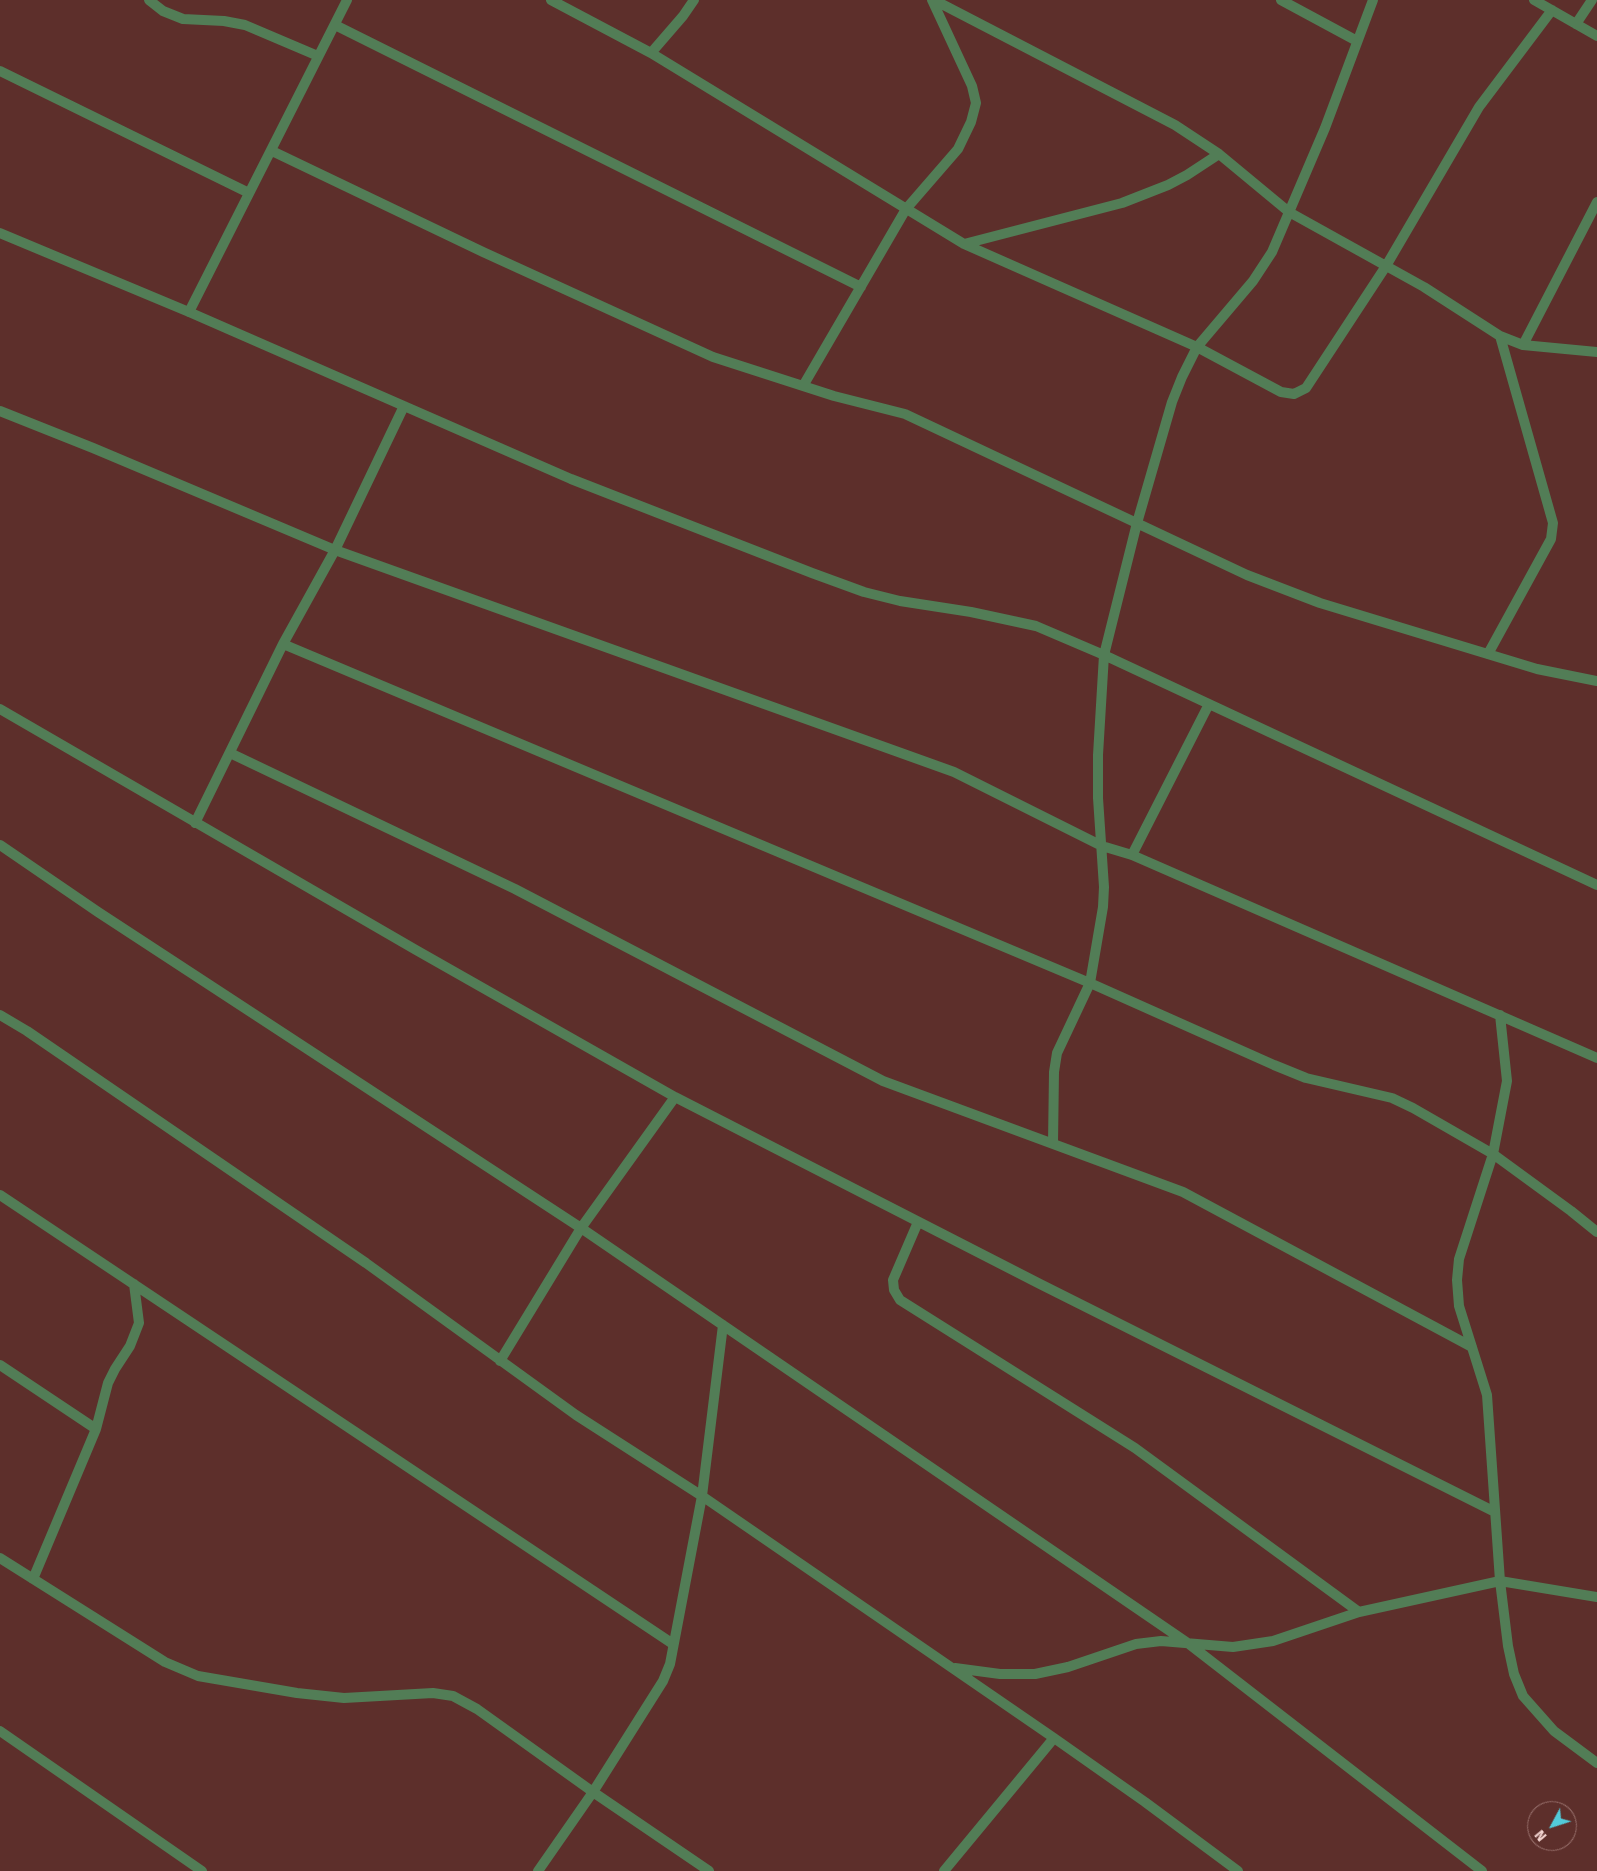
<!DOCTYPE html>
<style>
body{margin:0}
#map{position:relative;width:1597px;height:1871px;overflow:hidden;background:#5d2f2b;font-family:"Fira Sans",sans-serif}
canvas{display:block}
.north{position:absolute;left:1527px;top:1801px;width:50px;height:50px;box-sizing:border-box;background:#5d2f2b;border:1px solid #9a726e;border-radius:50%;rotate:230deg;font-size:14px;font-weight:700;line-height:20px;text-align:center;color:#f5d7d3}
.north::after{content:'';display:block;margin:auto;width:18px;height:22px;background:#52cbd9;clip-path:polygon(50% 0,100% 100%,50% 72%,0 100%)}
</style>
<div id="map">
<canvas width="1597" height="1871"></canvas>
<div class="north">N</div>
</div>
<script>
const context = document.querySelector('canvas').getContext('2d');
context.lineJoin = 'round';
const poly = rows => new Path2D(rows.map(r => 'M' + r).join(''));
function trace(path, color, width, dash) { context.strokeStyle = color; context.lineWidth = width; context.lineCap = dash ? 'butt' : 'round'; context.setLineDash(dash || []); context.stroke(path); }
const minor = poly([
 [149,0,163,11,183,19,224,21,245,25,318,56],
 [551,0,651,53,964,244,1197,347,1281,392,1294,394,1306,388,1386,266,1479,107,1552,10],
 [934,0,1175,125,1219,154,1289,212,1424,287,1500,336,1523,345,1597,352],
 [1281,0,1357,41],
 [1534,0,1597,36],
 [1576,24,1592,0],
 [335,25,861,287],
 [651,53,683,16,694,0],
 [0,71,249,193],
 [272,151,483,252,713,357,834,396,905,414,1247,575,1320,603,1537,669,1597,681],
 [0,233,189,312,571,479,812,573,864,592,900,601,971,612,1036,626,1104,655,1597,885],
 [964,244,1122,203,1168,185,1187,175,1219,154],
 [189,312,347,0],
 [1523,345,1597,202],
 [803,386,906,209,958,149,971,122,976,103,972,86,932,0],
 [0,411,93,448,335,550,954,772,1102,846,1132,855,1597,1058],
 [283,644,1090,983,1274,1065,1306,1078,1392,1098,1413,1108,1493,1154,1571,1211,1597,1232],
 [1488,654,1551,539,1553,523,1500,336],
 [0,709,416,950,675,1097,1040,1284,1495,1512],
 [230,753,515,889,883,1081,1183,1192,1472,1347],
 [195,823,283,644,335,550,404,406],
 [0,845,98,912,581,1228,1189,1644,1482,1871],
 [1132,855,1209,704],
 [0,1015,27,1031,366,1263,576,1415,702,1496,1054,1738,1145,1802,1238,1871],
 [1500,1015,1507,1081,1493,1154,1459,1259,1457,1280,1459,1306,1487,1395,1500,1581,1508,1646,1514,1674,1523,1696,1554,1731,1597,1763],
 [1053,1143,1054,1072,1057,1053,1090,983,1103,907,1104,887,1098,798,1098,755,1104,655,1137,523,1172,402,1182,377,1197,347,1253,281,1272,252,1325,128,1373,0],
 [0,1195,673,1644],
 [918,1222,893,1280,894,1290,900,1300,1135,1448,1359,1612],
 [500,1361,581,1228,675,1097],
 [0,1365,96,1429],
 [0,1558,165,1662,198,1676,297,1693,344,1698,433,1693,453,1696,477,1709,593,1792,709,1871],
 [33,1579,96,1429,108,1383,115,1369,130,1346,139,1323,134,1284],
 [955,1668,1000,1674,1035,1674,1068,1667,1136,1644,1161,1641,1233,1647,1273,1641,1359,1612,1500,1581,1597,1597],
 [0,1731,202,1871],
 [538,1871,593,1792,663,1681,670,1664,702,1496,723,1325],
 [944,1871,1054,1738]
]);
trace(minor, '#527d56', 10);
</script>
